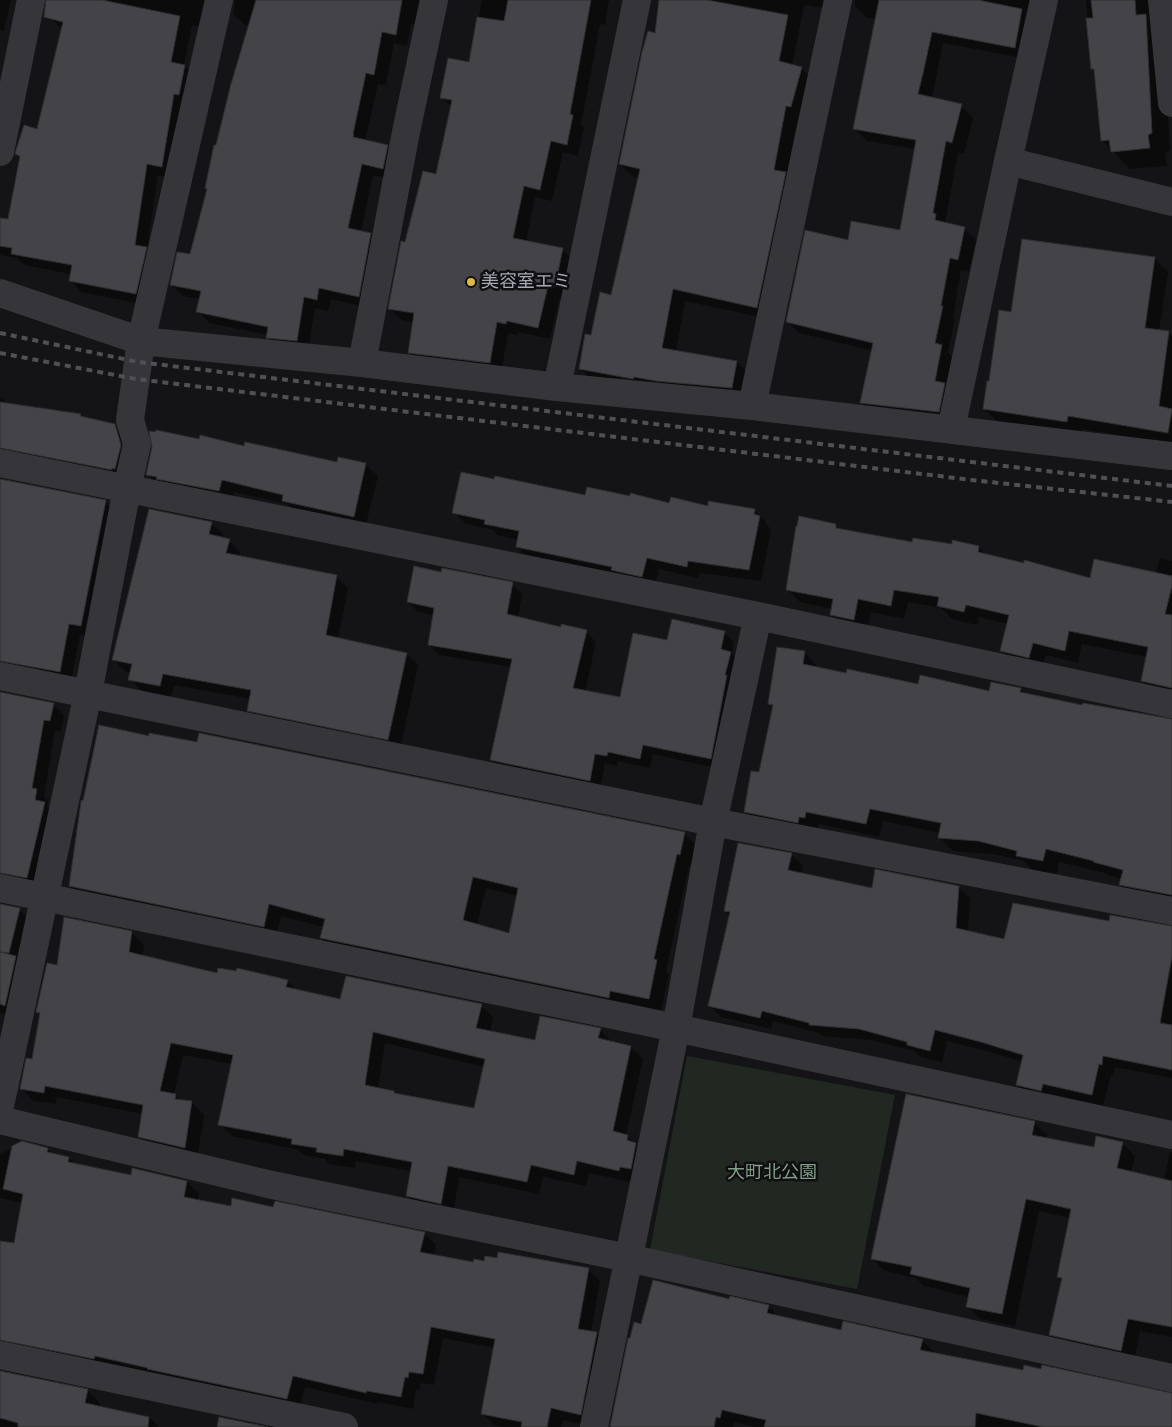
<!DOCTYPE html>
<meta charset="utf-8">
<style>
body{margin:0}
canvas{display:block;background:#141416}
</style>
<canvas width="1172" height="1427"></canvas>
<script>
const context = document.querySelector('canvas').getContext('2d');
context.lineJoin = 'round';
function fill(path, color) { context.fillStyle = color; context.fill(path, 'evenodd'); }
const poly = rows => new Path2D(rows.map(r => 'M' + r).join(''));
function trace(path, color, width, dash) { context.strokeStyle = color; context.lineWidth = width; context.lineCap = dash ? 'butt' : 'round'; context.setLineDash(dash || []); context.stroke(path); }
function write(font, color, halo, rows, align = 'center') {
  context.font = font + ' Arial,"Noto Sans JP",sans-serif'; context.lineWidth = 5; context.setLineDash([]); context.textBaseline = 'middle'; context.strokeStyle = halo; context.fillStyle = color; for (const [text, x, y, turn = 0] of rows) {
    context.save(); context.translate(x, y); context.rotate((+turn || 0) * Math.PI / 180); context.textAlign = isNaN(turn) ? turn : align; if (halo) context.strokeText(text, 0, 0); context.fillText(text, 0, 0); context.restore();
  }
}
const green = poly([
 [687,1056,895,1095,857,1289,650,1250]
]);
const shadow = poly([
 [0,0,11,0,4,31,0,30],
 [56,0,221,0,210,29,192,25,184,65,196,77,174,178,158,175,147,249,157,260,147,305,81,292,70,280,71,274,24,265,17,258,0,255,0,219,9,221,21,158,17,154,37,130,62,30,51,18],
 [235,0,433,0,426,27,411,24,407,46,394,43,386,85,378,84,365,141,387,146,399,158,394,180,373,175,361,232,370,234,382,246,370,308,331,299,328,311,315,308,308,352,279,349,268,337,268,335,209,323,198,311,200,299,183,296,171,284,191,256,208,190,217,146,250,26,245,25,233,14],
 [482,0,609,0,605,25,600,24,581,125,584,128,578,156,563,152,552,201,535,197,526,242,562,249,574,261,566,298,560,297,550,339,518,332,518,335,508,333,501,374,421,364,409,352,414,322,401,320,390,308,406,243,437,176,451,107,442,97,470,63],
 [666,0,840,0,834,10,804,5,792,66,801,68,813,80,803,118,798,117,787,175,797,185,769,319,685,301,676,351,737,362,749,374,744,400,593,381,581,369,592,337,612,296,640,178,632,176,620,164,649,84],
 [855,0,1039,0,1027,59,943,43,932,98,961,106,973,118,964,154,958,152,945,224,964,228,976,240,969,271,961,270,953,318,955,319,948,352,953,358,950,424,874,415,862,403,873,351,799,333,787,321,849,242,901,231,916,149,867,141,855,129,876,19,867,18,855,6],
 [1086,0,1157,0,1163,33,1170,150,1165,153,1167,166,1130,169,1102,140,1095,71,1092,68],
 [1154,258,1168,272,1159,331,1168,333,1172,336,1172,444,1082,429,1081,435,998,422,984,409,990,383,1012,314],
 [0,398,2,398,9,405,80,416,82,418,114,425,126,437,127,480,0,450],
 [245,447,338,464,339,458,366,465,378,476,365,528,295,512,287,504,234,492,231,503,159,486,148,474],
 [0,480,105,501,116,513,92,637,80,635,71,683,0,669],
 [586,497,670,505,754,510,766,522,766,524,771,529,761,581,700,573,698,578,659,569,654,588,529,559,517,547,519,540,497,535,493,530,466,524,454,512],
 [211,523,223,534,222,538,229,540,240,552,239,557,336,577,348,588,338,639,406,654,418,665,400,750,260,722,248,710,251,699,174,685,171,697,141,691,130,679,131,673,125,671,113,660],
 [836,525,840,530,913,544,979,547,987,556,1090,579,1156,574,1160,558,1172,561,1172,698,1155,694,1142,681,1147,657,1082,644,1078,663,1046,655,1042,670,1014,664,1001,651,1008,624,979,617,977,625,952,619,941,608,908,602,904,619,871,612,867,632,844,628,831,615,832,609,800,602,787,589],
 [442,573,512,584,522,594,518,618,561,628,586,632,596,642,585,692,621,698,668,641,724,632,734,642,732,654,741,663,721,769,653,754,650,768,618,761,617,766,605,763,600,790,501,770,491,760,511,667,439,655,429,645,434,615,418,612,408,602],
 [804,652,817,666,817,668,919,685,990,692,1020,689,1026,694,1083,706,1172,720,1172,905,1133,898,1120,884,1122,879,1108,875,1105,873,1059,862,1057,874,1031,869,1024,861,992,854,953,851,939,837,940,833,883,821,879,837,819,824,818,830,758,825,745,812,759,774,774,708,769,703],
 [53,704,64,715,61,732,55,730,44,797,48,801,47,806,56,815,38,888,0,888,0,707],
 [150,737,685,834,697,846,692,866,689,866,666,971,669,974,661,1011,623,1002,621,1010,334,950,321,938,324,927,281,916,276,938,82,898,70,886],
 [486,888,517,896,510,935,477,925],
 [791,854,803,866,801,874,873,889,958,887,970,898,968,932,1004,940,1109,923,1172,927,1172,1078,1115,1067,1113,1076,1111,1075,1103,1106,1054,1095,1053,1102,1029,1097,1017,1085,1023,1062,994,1053,947,1041,942,1062,920,1057,914,1051,871,1040,822,1036,819,1033,773,1021,771,1029,721,1017,709,1005,730,916,725,911],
 [0,905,19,909,31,921,17,1016,0,1013],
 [131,932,144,945,142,957,218,975,287,981,298,991,341,1000,481,1005,493,1017,490,1032,536,1042,600,1030,612,1042,631,1047,643,1059,626,1135,648,1156,631,1182,589,1173,586,1186,543,1177,539,1194,459,1177,453,1215,419,1208,407,1196,411,1171,356,1161,355,1168,329,1164,325,1159,304,1155,298,1150,232,1136,220,1124,232,1064,183,1055,174,1095,181,1101,192,1102,204,1115,197,1159,151,1149,139,1136,143,1114,57,1097,56,1104,33,1101,21,1088,33,1060,41,1016,37,1012,58,967],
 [385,1043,484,1067,475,1109,396,1095,394,1092,378,1089],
 [1034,1123,1047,1135,1047,1139,1095,1149,1122,1143,1135,1156,1131,1172,1164,1180,1170,1152,1172,1152,1172,1337,1140,1331,1134,1363,1063,1347,1050,1334,1063,1281,1058,1277,1070,1218,1039,1211,1015,1326,980,1319,967,1306,969,1297,924,1286,916,1278,885,1271,872,1259],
 [22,1143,47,1149,54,1155,69,1158,75,1164,132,1177,187,1182,199,1194,197,1201,232,1207,274,1208,424,1233,436,1245,434,1256,474,1264,588,1269,600,1281,591,1333,597,1334,609,1346,592,1426,563,1420,561,1427,502,1427,494,1425,482,1413,495,1348,443,1338,434,1385,421,1383,419,1390,416,1389,413,1409,379,1402,378,1404,305,1387,299,1410,0,1348,0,1242,14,1245,23,1203,0,1198,0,1154],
 [730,1300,768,1306,779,1317,842,1332,922,1340,935,1353,1024,1371,1172,1394,1172,1427,755,1427,734,1422,733,1427,611,1427,642,1326],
 [0,1372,87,1390,100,1403,99,1407,151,1419,159,1427,0,1427]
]);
const building = poly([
 [46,0,102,0,180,16,171,62,185,65,179,95,174,94,162,167,147,164,135,245,147,247,136,294,69,281,72,265,11,254,12,248,0,246,0,218,8,219,20,156,15,154,16,150,24,125,37,129,63,22,44,17,46,0],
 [256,0,402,0,396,35,382,32,374,75,366,73,353,134,354,134,353,137,388,145,383,169,362,164,348,228,371,233,359,297,319,288,317,300,304,297,297,341,266,338,268,327,196,312,201,291,170,285,177,252,190,254,207,189,205,188,214,145,216,145,231,84,256,0],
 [508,0,591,0,570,114,573,115,567,145,551,141,540,190,524,186,513,238,563,248,555,287,548,286,538,328,507,321,506,324,497,322,490,363,408,353,414,313,388,309,401,241,405,242,423,171,436,174,452,100,440,98,448,58,469,62,477,17,504,21,508,0],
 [659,0,707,0,788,15,779,61,802,67,791,107,786,106,774,170,786,172,757,308,673,289,662,348,737,361,732,388,656,381,634,377,633,379,579,369,585,334,591,335,600,292,611,295,640,169,619,164,642,52,648,31,655,33,659,0],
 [879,0,978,0,1022,9,1015,48,932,32,924,69,918,94,962,104,952,143,946,141,933,213,936,214,935,220,965,227,958,260,950,258,941,306,943,306,935,343,942,345,935,381,945,383,939,412,860,403,873,343,786,322,805,230,848,240,851,221,900,230,916,140,853,129,879,0],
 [1091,0,1135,0,1136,15,1146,14,1152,133,1148,135,1150,148,1111,152,1109,140,1101,141,1094,69,1091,69,1086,18,1093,18,1091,0],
 [1022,239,1155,257,1145,328,1169,331,1159,406,1172,409,1168,433,1068,416,1067,422,983,409,987,381,989,381,999,310,1011,312,1022,239],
 [0,402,81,414,80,416,115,424,121,445,115,469,112,468,112,470,0,448,0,402],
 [156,430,199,439,200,435,244,446,245,442,337,462,338,457,366,463,354,517,282,501,283,495,222,480,219,491,156,479,157,477,146,475,152,447,149,431,156,432,156,430],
 [461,472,494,479,495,476,585,495,587,487,630,496,630,493,669,503,671,497,708,506,708,501,755,509,754,514,760,516,749,570,688,561,687,567,647,558,642,577,611,570,612,567,516,547,519,531,484,524,485,520,452,513,461,472],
 [0,479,106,500,81,626,69,624,60,672,0,661,0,479],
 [149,509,212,522,209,534,230,539,226,553,337,575,326,635,407,653,388,740,247,711,251,690,163,674,160,686,128,680,132,664,112,660,149,509],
 [799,516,836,524,836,528,912,542,913,538,952,544,952,540,979,546,978,552,1024,563,1024,560,1090,578,1094,559,1172,576,1172,586,1165,614,1172,615,1172,688,1141,681,1148,647,1069,631,1065,651,1033,643,1029,658,1000,651,1009,615,966,605,964,612,937,606,939,597,894,590,891,606,858,599,854,620,830,615,833,599,786,590,796,526,797,526,799,516],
 [414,566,441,572,442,568,513,582,507,614,561,627,561,624,587,630,573,688,620,697,633,633,667,640,672,619,725,631,721,649,731,652,725,675,727,675,711,759,643,745,640,759,608,752,607,756,595,754,590,781,490,760,512,659,428,645,434,608,407,602,414,566],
 [777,647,805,651,803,664,846,673,847,669,918,684,920,675,989,691,991,682,1021,688,1020,692,1082,705,1083,703,1172,719,1172,895,1119,885,1123,870,1093,862,1094,861,1046,849,1043,861,1016,856,1017,851,978,841,938,838,941,823,870,809,866,824,806,812,805,818,799,817,798,823,744,812,751,771,759,772,773,705,768,704,777,647],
 [0,692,54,703,50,721,44,720,32,788,37,789,35,800,45,802,27,878,0,873,0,692],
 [99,725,149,736,149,733,197,742,199,733,685,832,680,855,677,854,654,959,657,960,649,999,610,991,609,998,320,938,325,919,269,904,264,927,69,886,81,802,81,800,83,801,99,725],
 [473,877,518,888,509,933,463,920,473,877],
 [738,843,792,853,788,870,872,888,875,869,959,886,956,928,1004,939,1013,903,1109,921,1110,915,1172,926,1172,956,1160,1023,1172,1025,1172,1070,1103,1056,1102,1065,1099,1064,1092,1095,1043,1084,1041,1091,1016,1085,1023,1055,981,1042,935,1030,930,1051,907,1045,907,1042,859,1029,809,1025,809,1023,762,1011,760,1018,708,1006,730,912,724,911,738,843],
 [0,904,20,908,9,953,0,952,0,904],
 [64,917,132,931,129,952,217,973,218,968,236,971,237,968,288,980,286,987,340,999,346,976,482,1004,476,1028,535,1040,540,1016,601,1028,598,1038,631,1046,613,1131,628,1135,627,1140,636,1143,631,1169,620,1167,619,1171,577,1161,574,1175,531,1165,527,1182,448,1166,441,1204,406,1196,412,1162,344,1149,343,1156,316,1152,317,1148,291,1144,292,1139,218,1125,233,1055,171,1043,160,1091,176,1094,175,1099,192,1101,185,1148,138,1137,143,1105,45,1086,44,1093,20,1089,26,1058,32,1059,40,1013,36,1012,47,963,57,965,64,917],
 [373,1032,485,1059,474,1108,394,1093,394,1091,365,1085,373,1032],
 [0,952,16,956,5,1006,0,1004,0,952],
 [906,1094,1035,1121,1032,1135,1094,1147,1096,1136,1123,1142,1117,1168,1172,1181,1172,1327,1128,1319,1121,1351,1049,1335,1062,1278,1057,1277,1071,1209,1026,1199,1002,1314,966,1307,970,1288,910,1274,912,1267,871,1259,906,1094],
 [22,1141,48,1148,47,1152,69,1157,68,1162,131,1175,132,1168,187,1181,184,1197,231,1206,232,1198,273,1207,275,1201,425,1232,420,1252,473,1262,474,1259,484,1261,485,1256,497,1258,498,1252,589,1268,578,1329,597,1332,581,1415,551,1408,547,1427,521,1427,522,1422,481,1414,495,1339,431,1327,423,1374,409,1372,408,1378,405,1377,401,1397,367,1391,366,1393,293,1376,287,1399,147,1369,148,1368,95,1356,94,1359,0,1340,0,1241,14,1243,23,1194,3,1189,12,1146,22,1141],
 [653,1280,729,1299,730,1296,769,1305,767,1313,841,1330,843,1321,923,1339,920,1350,1023,1370,1024,1365,1041,1369,1042,1365,1172,1393,1172,1427,1043,1427,976,1413,975,1427,764,1427,766,1420,722,1410,720,1418,716,1417,714,1427,610,1427,628,1338,630,1338,634,1322,641,1324,653,1280],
 [0,1371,88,1389,85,1403,149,1417,148,1427,18,1427,18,1423,0,1418,0,1371],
 [219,1417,268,1427,217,1427,219,1417]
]);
const minor = poly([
 [1162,0,1172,103],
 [0,152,31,0],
 [1008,161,1172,202],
 [0,293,141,341,362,363,557,387,752,406,1172,456],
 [362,363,406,132,434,0],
 [557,387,637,0],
 [752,406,838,0],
 [951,429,1008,161,1044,0],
 [0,463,758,616,1172,704],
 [0,676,713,822,1172,911],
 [0,888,676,1028,1172,1135],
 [0,1106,88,693,127,489,137,444,130,420,141,341,219,0],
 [0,1120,272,1185,628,1258,1172,1378],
 [0,1355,344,1427],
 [594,1427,676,1028,713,822,758,616]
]);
const rail = poly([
 [0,333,138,362,1172,486],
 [0,353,136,379,972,480,1172,502]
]);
const markers = [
 [471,282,5,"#deba44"]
];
const poiNames = [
 ["美容室エミ",481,282]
];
const parkNames = [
 ["大町北公園",772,1173]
];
fill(green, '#212822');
fill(shadow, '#0007');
fill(building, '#444448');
trace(building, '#2f2e31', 1);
trace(minor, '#36363a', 28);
trace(rail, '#4f5055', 4, [6, 5]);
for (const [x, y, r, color] of markers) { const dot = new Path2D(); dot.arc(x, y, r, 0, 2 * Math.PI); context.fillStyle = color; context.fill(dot); trace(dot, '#0f0f11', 2); }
write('18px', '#a7aab4', '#0f0f11', poiNames, 'left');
write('18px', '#809d85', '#0f0f11', parkNames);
</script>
